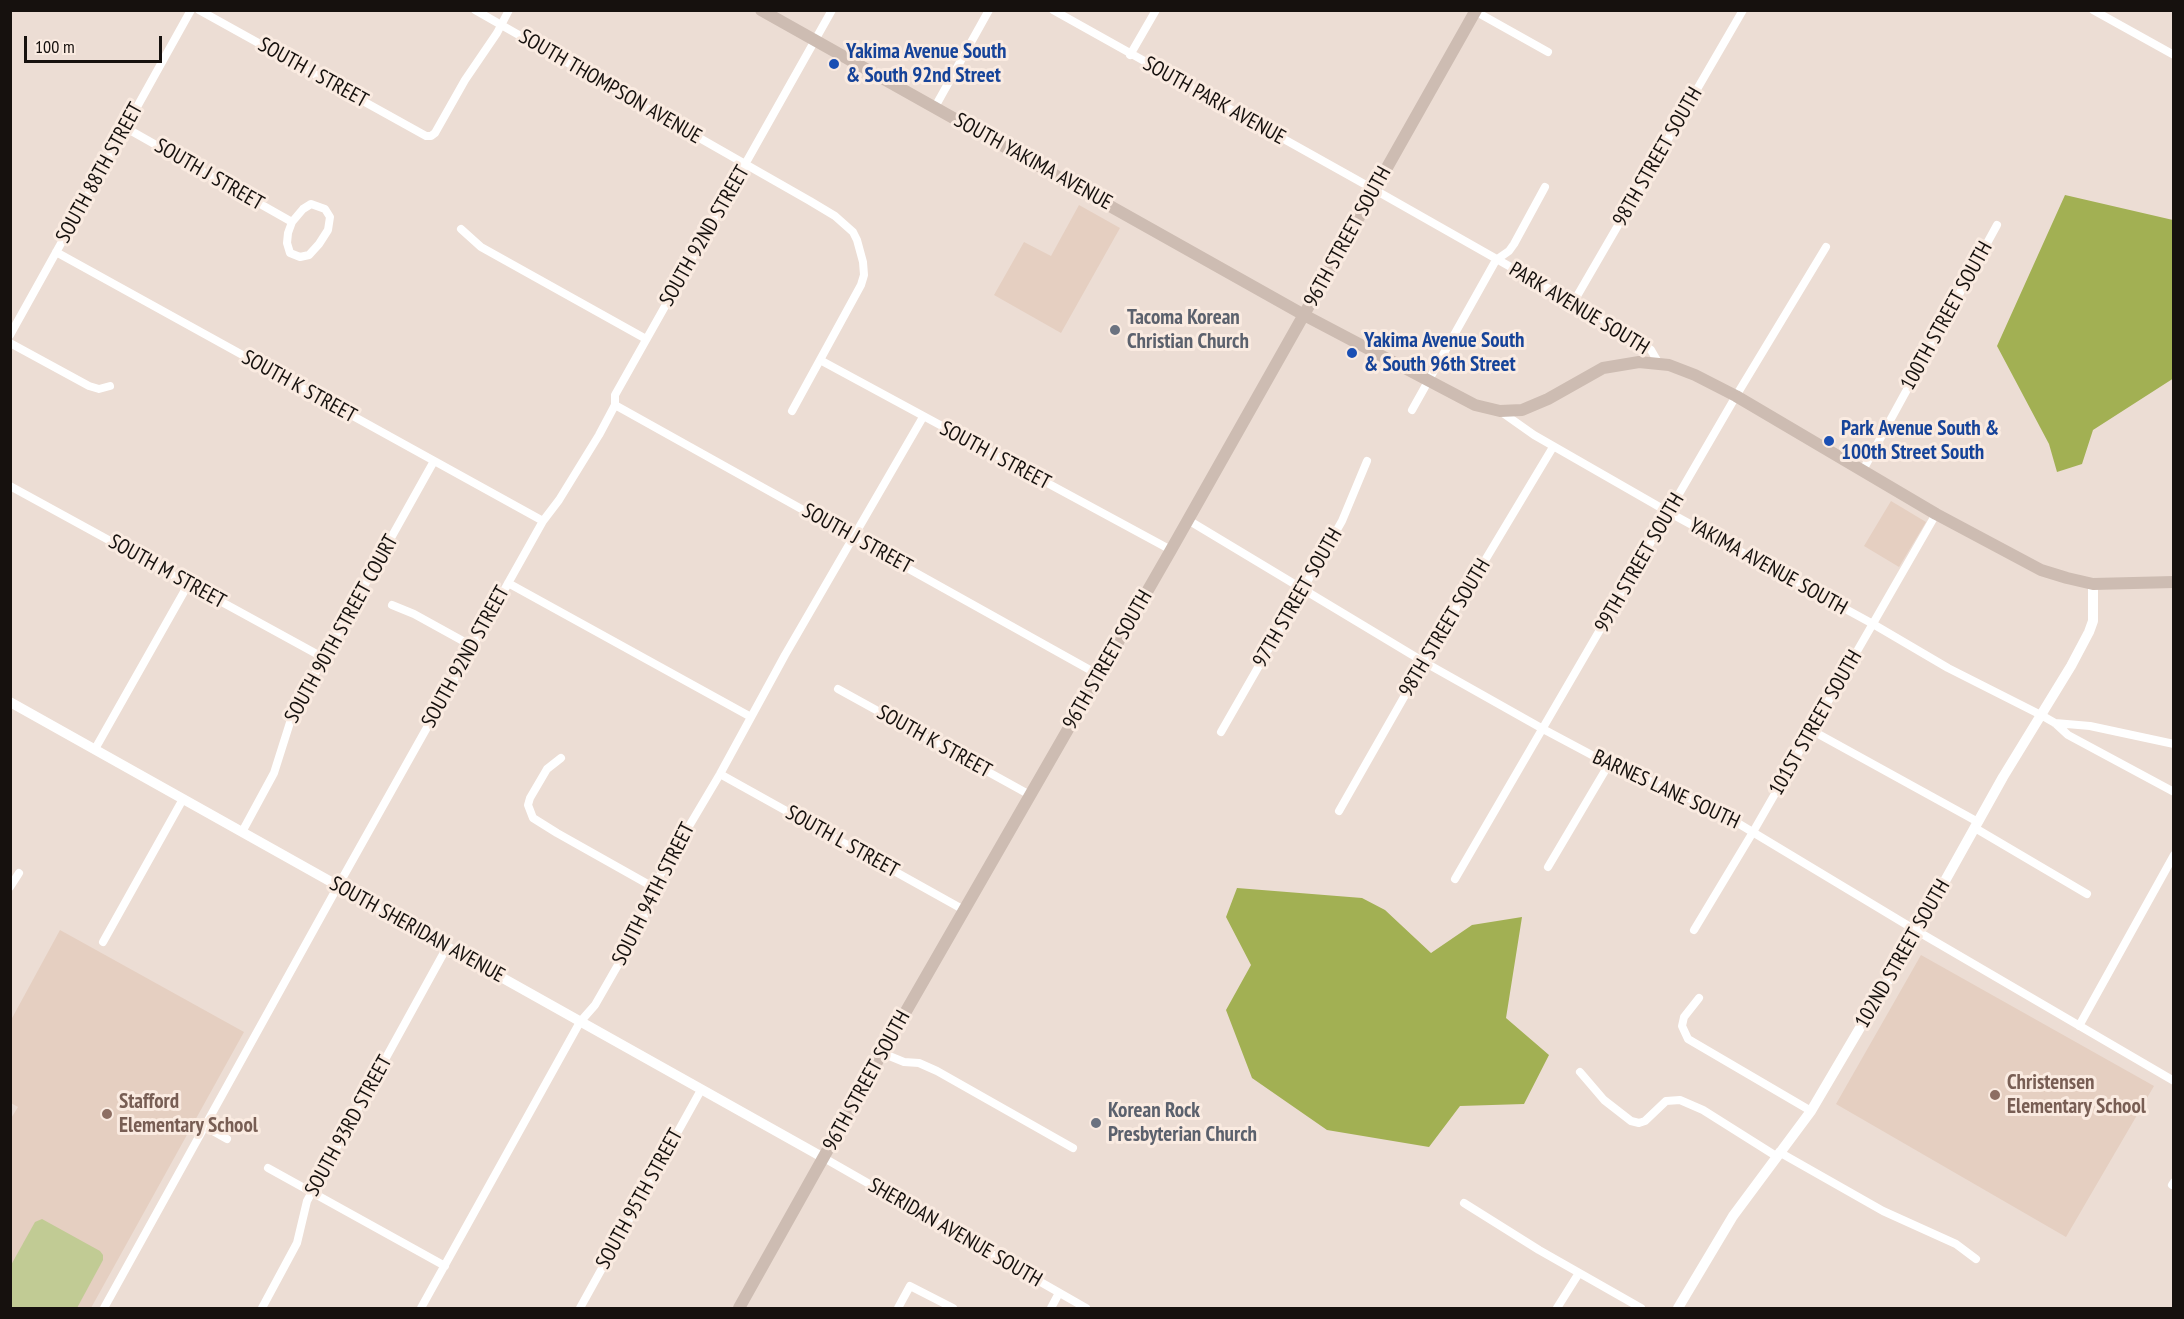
<!DOCTYPE html>
<style>
body{margin:0}
#map{position:relative;width:2184px;height:1319px;overflow:hidden;background:#ecddd4;font-family:"PT Sans Narrow",sans-serif}
canvas{display:block}
.frame{position:absolute;inset:0;border:12px solid #16110e;pointer-events:none}
.scale{position:absolute;left:24px;top:36px;width:138px;height:27px;box-sizing:border-box;border:3px solid #16110e;border-top:0;padding-left:8px;font-size:18px;line-height:21px;white-space:nowrap;color:#16110e;-webkit-text-stroke:4px #faebe1;paint-order:stroke}
</style>
<div id="map">
<canvas width="2184" height="1319"></canvas>
<div class="frame"></div>
<div class="scale">100 m</div>
</div>
<script>
const context = document.querySelector('canvas').getContext('2d');
context.lineJoin = 'round';
function fill(path, color) { context.fillStyle = color; context.fill(path, 'evenodd'); }
const poly = rows => new Path2D(rows.map(r => 'M' + r).join(''));
function trace(path, color, width, dash) { context.strokeStyle = color; context.lineWidth = width; context.lineCap = dash ? 'butt' : 'round'; context.setLineDash(dash || []); context.stroke(path); }
function write(font, color, halo, rows, align = 'center') {
  context.font = font + ' "PT Sans Narrow",sans-serif'; context.lineWidth = 6; context.setLineDash([]); context.textBaseline = 'middle'; context.strokeStyle = halo; context.fillStyle = color; for (const [text, x, y, turn = 0] of rows) {
    context.save(); context.translate(x, y); context.rotate((+turn || 0) * Math.PI / 180); context.textAlign = isNaN(turn) ? turn : align; if (halo) context.strokeText(text, 0, 0); context.fillText(text, 0, 0); context.restore();
  }
}
const built = poly([
 [1079,205,1120,228,1061,333,994,295,1024,242,1051,256],
 [1891,501,1926,522,1899,567,1864,546],
 [60,930,244,1032,91,1308,11,1308,10,1120,18,1107,11,1103,11,1020],
 [1921,955,2154,1086,2066,1237,1836,1104]
]);
const green = poly([
 [42,1219,100,1251,103,1255,103,1260,77,1308,11,1308,11,1265,35,1222]
]);
const forest = poly([
 [2065,195,2173,220,2174,378,2093,430,2082,464,2057,472,2049,444,1997,346],
 [1237,888,1362,898,1385,910,1431,953,1472,925,1522,917,1506,1018,1549,1055,1524,1104,1460,1106,1429,1147,1327,1130,1252,1078,1226,1010,1251,965,1226,917]
]);
const minor = poly([
 [199,10,426,136,431,136,435,133,465,80,497,33,509,10],
 [475,10,810,201,835,216,853,232,857,240,863,262,864,275,861,285,792,411],
 [1053,10,1375,190,1634,337,1651,350,1658,362],
 [1473,10,1548,52],
 [2093,10,2174,55],
 [1130,55,1156,10],
 [935,107,989,10],
 [126,128,292,222,288,233,287,243,290,253,300,257,309,255,319,244,328,230,330,217,325,209,311,204,303,209,292,222],
 [461,229,481,247,646,339],
 [56,252,543,521],
 [1573,303,1743,10],
 [10,335,191,10],
 [10,343,89,386,99,389,110,386],
 [820,360,1171,550],
 [615,405,1099,675],
 [1412,410,1496,260,1509,251,1514,244,1545,187],
 [1500,411,1534,435,1670,513,1873,624,1948,668,2041,715,2055,723,2068,735,2174,792],
 [1863,470,1997,225],
 [10,486,324,658],
 [1188,520,1424,662,1543,729,1603,761,1716,810,1917,931,2174,1081],
 [508,583,751,717],
 [392,605,414,614,472,646],
 [838,689,1030,795],
 [2055,723,2090,726,2174,744],
 [1811,730,1978,822],
 [1221,732,1342,521,1367,461],
 [95,749,189,583],
 [561,758,547,769,530,798,528,805,533,818,557,833,653,887],
 [720,774,964,910],
 [1339,811,1424,662,1553,447],
 [1975,828,2087,894],
 [242,832,274,773,293,713,434,461],
 [1548,867,1609,764],
 [1455,879,1736,396,1826,247],
 [10,887,19,873],
 [1694,930,1753,832,1936,514],
 [103,942,183,799],
 [1699,998,1684,1017,1682,1026,1688,1039,1811,1111],
 [2079,1026,2174,855],
 [882,1053,904,1062,919,1063,937,1071,1073,1148],
 [1580,1072,1604,1100,1631,1121,1639,1123,1645,1121,1666,1101,1680,1100,1703,1110,1776,1156],
 [204,1126,227,1139],
 [1779,1152,1883,1211,1956,1244,1976,1259],
 [824,1158,1086,1308],
 [268,1168,445,1266],
 [2172,1185,2174,1182],
 [1464,1203,1539,1250,1641,1308],
 [104,1308,338,886,543,521,559,500,599,435,615,405,615,395,832,10],
 [262,1308,297,1243,307,1201,447,947],
 [421,1308,580,1022,595,1005,634,937,649,905,653,887,720,774,785,655,923,417],
 [580,1308,701,1090],
 [898,1308,910,1286,953,1308],
 [1051,1308,1059,1293],
 [1557,1308,1579,1273]
]);
const tertiary = poly([
 [10,702,824,1158],
 [1678,1308,1733,1216,1811,1111,1917,931,2003,777,2071,666,2089,632,2093,621,2093,584]
]);
const secondary = poly([
 [761,10,1304,315,1475,405,1500,411,1522,410,1548,399,1603,368,1639,362,1669,365,1695,375,1736,396,1936,514,2041,570,2067,578,2093,584,2174,582],
 [739,1308,882,1053,1171,550,1476,10]
]);
const markers = [
 [834,64,6,"#1a4fb4"],
 [1115,330,6,"#6b7280"],
 [1352,353,6,"#1a4fb4"],
 [1829,441,6,"#1a4fb4"],
 [1995,1095,6,"#8d6e63"],
 [107,1114,6,"#8d6e63"],
 [1096,1123,6,"#6b7280"]
];
const transitNames = [
 ["Yakima Avenue South",846,52],
 ["& South 92nd Street",846,76],
 ["Yakima Avenue South",1364,341],
 ["& South 96th Street",1364,365],
 ["Park Avenue South &",1841,429],
 ["100th Street South",1841,453]
];
const streetNames = [
 ["SOUTH I STREET",313,73,29],
 ["SOUTH THOMPSON AVENUE",610,87,30],
 ["SOUTH PARK AVENUE",1214,101,29],
 ["98TH STREET SOUTH",1658,157,-60],
 ["SOUTH YAKIMA AVENUE",1033,162,29],
 ["SOUTH 88TH STREET",100,173,-61],
 ["SOUTH J STREET",209,175,30],
 ["SOUTH 92ND STREET",705,236,-60],
 ["96TH STREET SOUTH",1348,237,-61],
 ["PARK AVENUE SOUTH",1579,309,31],
 ["100TH STREET SOUTH",1947,316,-61],
 ["SOUTH K STREET",299,387,29],
 ["SOUTH I STREET",995,456,28],
 ["SOUTH J STREET",857,539,29],
 ["99TH STREET SOUTH",1640,563,-60],
 ["YAKIMA AVENUE SOUTH",1768,567,29],
 ["SOUTH M STREET",167,572,29],
 ["97TH STREET SOUTH",1298,598,-60],
 ["98TH STREET SOUTH",1445,628,-59],
 ["SOUTH 90TH STREET COURT",342,629,-61],
 ["SOUTH 92ND STREET",466,657,-61],
 ["96TH STREET SOUTH",1108,660,-60],
 ["101ST STREET SOUTH",1816,723,-60],
 ["SOUTH K STREET",934,742,29],
 ["BARNES LANE SOUTH",1666,790,25],
 ["SOUTH L STREET",842,842,29],
 ["SOUTH 94TH STREET",654,894,-63],
 ["SOUTH SHERIDAN AVENUE",417,930,29],
 ["102ND STREET SOUTH",1903,954,-60],
 ["96TH STREET SOUTH",867,1081,-61],
 ["SOUTH 93RD STREET",349,1126,-61],
 ["SOUTH 95TH STREET",640,1199,-61],
 ["SHERIDAN AVENUE SOUTH",955,1233,30]
];
const worshipNames = [
 ["Tacoma Korean",1127,318],
 ["Christian Church",1127,342],
 ["Korean Rock",1108,1111],
 ["Presbyterian Church",1108,1135]
];
const educationNames = [
 ["Christensen",2007,1083],
 ["Elementary School",2007,1107],
 ["Stafford",119,1102],
 ["Elementary School",119,1126]
];
fill(built, '#e5cfc1');
fill(green, '#c1cb94');
fill(forest, '#a2b053');
trace(minor, '#fff', 8);
trace(tertiary, '#fff', 10);
trace(secondary, '#cdbcb2', 12);
for (const [x, y, r, color] of markers) { const dot = new Path2D(); dot.arc(x, y, r, 0, 2 * Math.PI); context.fillStyle = color; context.fill(dot); trace(dot, '#faebe1', 2); }
write('bold 21px', '#164399', '#faebe1', transitNames, 'left');
write('21px', '#16110e', '#faebe1', streetNames);
write('bold 21px', '#5b616d', '#faebe1', worshipNames, 'left');
write('bold 21px', '#785e54', '#faebe1', educationNames, 'left');
</script>
